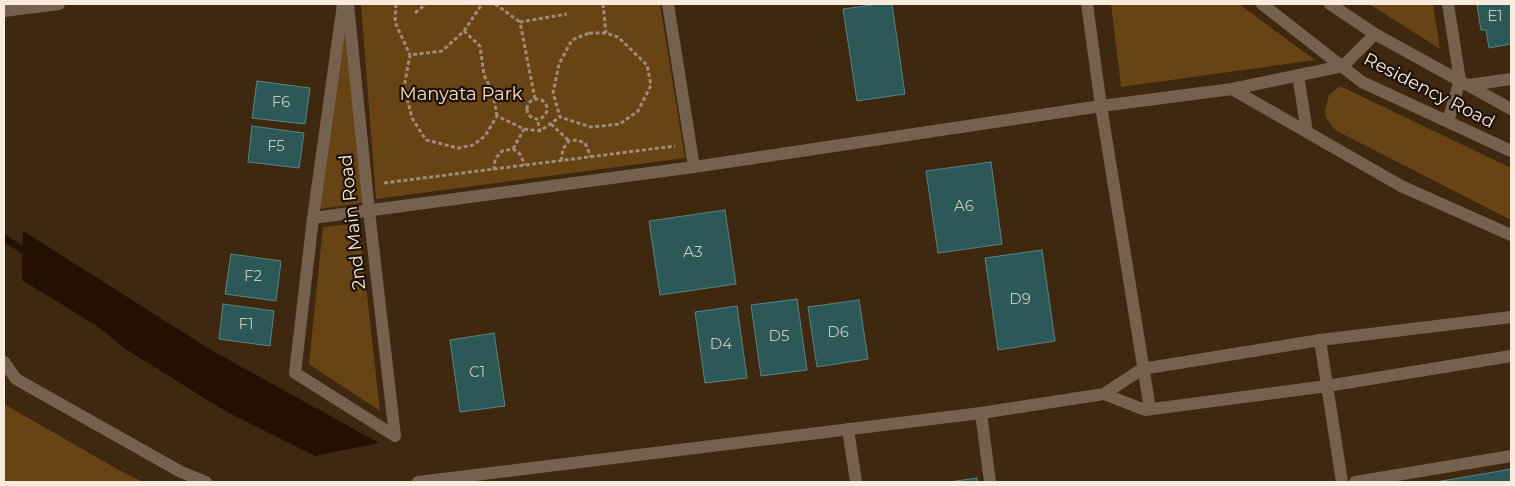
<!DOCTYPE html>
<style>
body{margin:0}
#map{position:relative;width:1515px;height:486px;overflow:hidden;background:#3e280f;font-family:Montserrat,sans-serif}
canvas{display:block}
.frame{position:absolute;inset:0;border:5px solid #f9ebdc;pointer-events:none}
</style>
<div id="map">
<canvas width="1515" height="486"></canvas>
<div class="frame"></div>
</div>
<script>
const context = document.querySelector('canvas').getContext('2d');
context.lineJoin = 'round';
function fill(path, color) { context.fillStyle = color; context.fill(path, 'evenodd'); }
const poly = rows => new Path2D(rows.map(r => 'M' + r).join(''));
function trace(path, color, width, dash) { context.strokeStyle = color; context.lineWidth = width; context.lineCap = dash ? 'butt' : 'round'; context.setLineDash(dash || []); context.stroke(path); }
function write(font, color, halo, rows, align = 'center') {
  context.font = font + ' Montserrat,sans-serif'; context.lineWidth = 4.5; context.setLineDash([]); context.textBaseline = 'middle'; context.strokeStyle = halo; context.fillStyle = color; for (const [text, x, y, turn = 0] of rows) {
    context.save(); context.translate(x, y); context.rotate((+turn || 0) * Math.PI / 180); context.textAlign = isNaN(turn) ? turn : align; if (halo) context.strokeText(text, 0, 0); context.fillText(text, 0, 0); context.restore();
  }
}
const green = poly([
 [361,4,660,4,685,158,376,199],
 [1111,4,1239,4,1315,60,1121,87],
 [1369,4,1433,4,1440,49],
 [346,17,362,203,320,209],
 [1340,86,1511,168,1511,220,1335,130,1326,118,1325,110,1329,95],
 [359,223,380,411,309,364,323,227],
 [4,404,117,469,143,482,4,482]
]);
const water = poly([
 [23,231,211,350,379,443,315,456,225,411,124,348,100,328,22,280]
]);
const stream = poly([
 [4,238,29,254]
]);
const building = poly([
 [880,4,892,4,905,94,857,101,843,9,880,4],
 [1482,4,1511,4,1511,44,1489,48,1486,30,1481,30,1477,5,1482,4],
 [257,81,310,88,305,124,252,118,257,81],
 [252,126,304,133,299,168,248,162,252,126],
 [991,162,1002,244,938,253,926,171,991,162],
 [725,210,736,284,660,295,649,221,725,210],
 [1042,250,1055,341,998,350,985,258,1042,250],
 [231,254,281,261,276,301,225,294,231,254],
 [797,299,807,370,761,376,751,305,797,299],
 [859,300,868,359,817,367,808,307,859,300],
 [223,304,274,311,270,346,219,339,223,304],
 [737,306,747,378,705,383,695,312,737,306],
 [494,333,505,406,460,412,450,340,494,333],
 [1511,469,1511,482,1436,482,1511,469],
 [977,478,977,482,949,482,977,478]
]);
const path = poly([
 [396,4,395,22,410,55],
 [495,4,520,22],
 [603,4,606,33],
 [415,13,426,4],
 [464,31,482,4],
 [589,33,606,33,618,37,647,65,651,85,638,111,620,124,591,127,560,117,553,93,559,64,572,40,589,33],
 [535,99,520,22,567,14],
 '527 109a10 10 0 1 1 20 0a10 10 0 1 1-20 0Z',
 [497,116,493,93,484,75,480,46,464,31,442,51,410,55,404,87,412,118,426,140,458,148,473,145,485,136,497,116,524,129,540,131,560,117],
 [538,122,540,131],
 [551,124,569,141],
 [513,149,524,129],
 [561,161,563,149,569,141,577,140,585,143,591,157],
 [494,170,495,159,502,151,513,149,520,154,525,165],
 [384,183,675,146]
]);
const minor = poly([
 [343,4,313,218,694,167,1101,106,1232,89,1343,66,1375,34],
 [348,4,369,211,395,436],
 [668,4,694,167],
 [1087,4,1101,106,1150,409],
 [1262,4,1362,82,1511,151],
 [1330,4,1375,34,1511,109],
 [4,11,59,4],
 [1298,75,1307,132],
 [1469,85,1511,79],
 [1232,89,1401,186,1511,235],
 [1448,121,1460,80,1448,4],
 [313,218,295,373,395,436],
 [1320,340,1342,482],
 [4,362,16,379,181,472,206,482],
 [1104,394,1145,410,1327,386,1511,356],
 [981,413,990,482],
 [848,429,856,482],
 [418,482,981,413,1104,394,1142,369,1320,340,1511,317],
 [1355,482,1511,456]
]);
const numberNames = [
 ["E1",1495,17],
 ["F6",281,103],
 ["F5",276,147],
 ["A6",964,207],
 ["A3",693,253],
 ["F2",253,277],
 ["D9",1020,300],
 ["F1",246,325],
 ["D6",838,333],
 ["D5",779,337],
 ["D4",721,345],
 ["C1",477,373]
];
const streetNames = [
 ["Residency Road",1429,91,27],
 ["2nd Main Road",353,222,-96]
];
const parkNames = [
 ["Manyata Park",461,95]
];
fill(green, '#684313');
fill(water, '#241000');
trace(stream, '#241000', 7);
fill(building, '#2c5957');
trace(building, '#588583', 1);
trace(path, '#9e8c78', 3, [4, 2.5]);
trace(minor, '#74614e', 12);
write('15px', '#c6c6bb', null, numberNames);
write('18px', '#f9ebdc', '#1d1309', streetNames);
write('18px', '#f7dec3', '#1d1309', parkNames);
</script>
